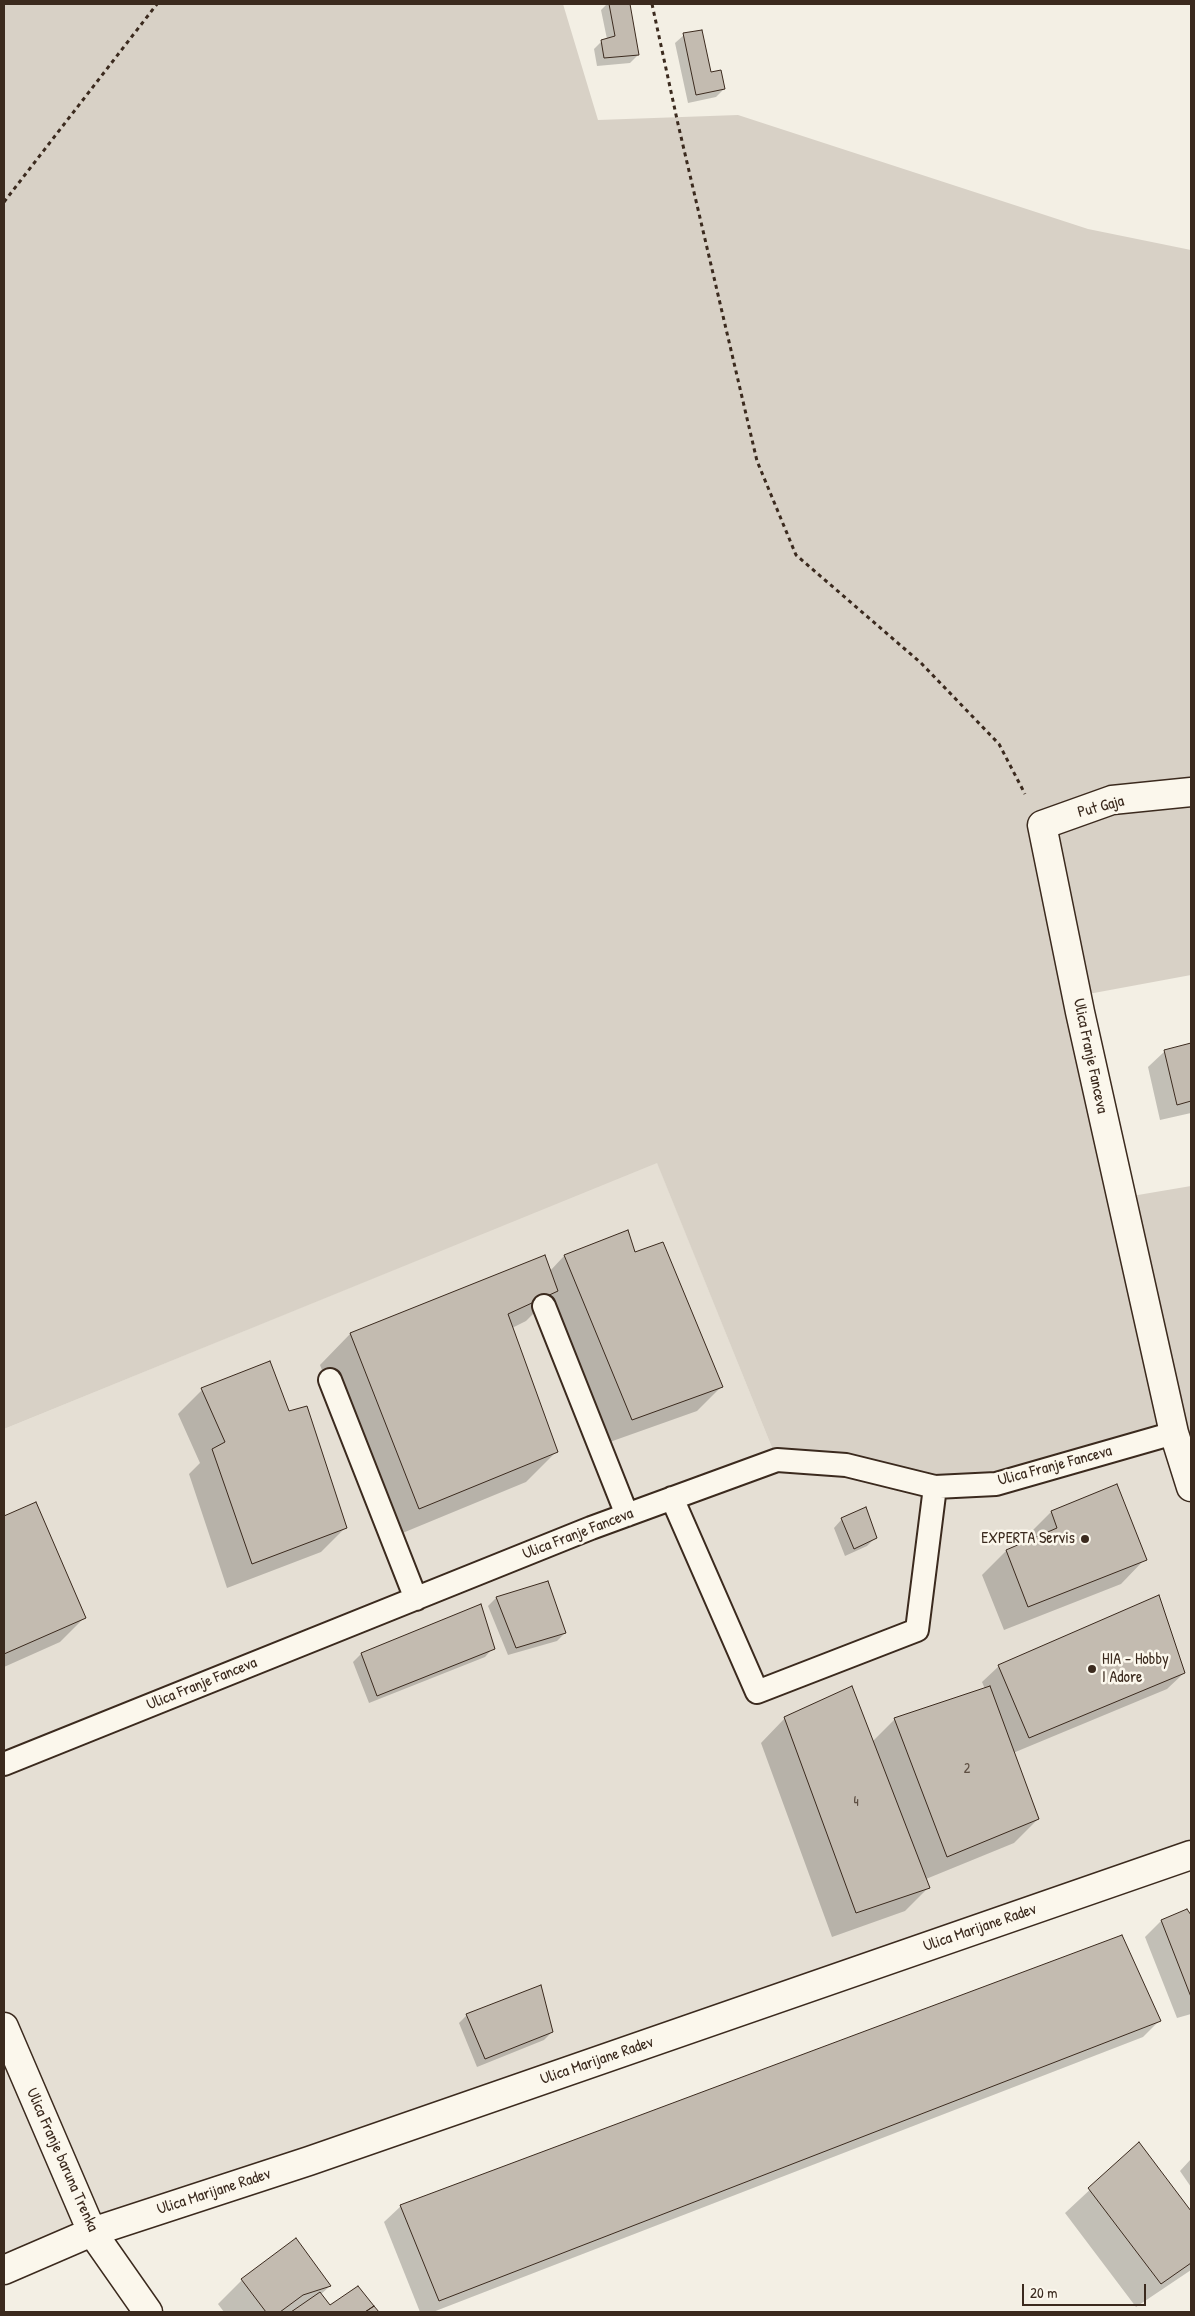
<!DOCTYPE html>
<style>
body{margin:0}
#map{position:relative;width:1195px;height:2316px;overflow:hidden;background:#f3efe4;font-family:"Patrick Hand",sans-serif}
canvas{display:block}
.frame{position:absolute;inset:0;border:5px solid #3b2a1e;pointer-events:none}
.scale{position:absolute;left:1022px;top:2284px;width:124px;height:22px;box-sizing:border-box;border:2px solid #3b2a1e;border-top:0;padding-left:6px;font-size:15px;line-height:18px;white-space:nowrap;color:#3b2a1e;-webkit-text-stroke:4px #fbf7ec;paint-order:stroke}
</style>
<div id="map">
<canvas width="1195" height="2316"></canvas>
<div class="frame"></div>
<div class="scale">20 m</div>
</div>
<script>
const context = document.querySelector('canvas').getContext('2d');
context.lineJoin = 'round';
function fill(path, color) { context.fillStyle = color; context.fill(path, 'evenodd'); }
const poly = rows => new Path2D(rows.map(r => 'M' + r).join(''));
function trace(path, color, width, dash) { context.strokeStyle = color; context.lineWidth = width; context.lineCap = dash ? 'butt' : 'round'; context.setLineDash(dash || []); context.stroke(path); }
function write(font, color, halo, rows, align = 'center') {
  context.font = font + ' "Patrick Hand",sans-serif'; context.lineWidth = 5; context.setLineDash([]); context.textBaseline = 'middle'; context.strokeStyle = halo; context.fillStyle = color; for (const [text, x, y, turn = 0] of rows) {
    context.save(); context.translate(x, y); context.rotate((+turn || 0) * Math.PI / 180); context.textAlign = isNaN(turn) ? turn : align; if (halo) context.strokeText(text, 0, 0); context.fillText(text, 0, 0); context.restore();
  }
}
const built = poly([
 [657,1162,777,1460,1174,1433,1191,1487,1191,1854,4,2265,4,1429]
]);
const green = poly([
 [4,4,563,4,598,120,738,115,1088,229,1191,250,1191,975,1083,995,1132,1196,1191,1186,1191,1487,1174,1433,996,1484,777,1460,657,1163,4,1429]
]);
const shadow = poly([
 [607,4,629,4,638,55,630,63,597,66,594,49,602,41,607,39,601,10],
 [684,35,710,74,724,89,716,97,688,103,675,43],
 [1191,1044,1191,1113,1160,1120,1148,1067,1165,1051],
 [628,1232,634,1253,721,1387,697,1411,607,1443,548,1299,526,1321,512,1328,557,1451,526,1482,388,1539,320,1365,350,1334,550,1271,564,1256],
 [202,1390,288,1412,345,1528,321,1552,227,1588,189,1474,200,1463,178,1414],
 [1116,1486,1145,1559,1121,1584,1004,1630,982,1575,1006,1551,1029,1541,1027,1536,1051,1512],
 [36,1504,84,1618,60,1642,4,1667,4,1518],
 [842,1519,875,1538,867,1546,845,1556,834,1528],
 [547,1583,565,1633,557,1641,508,1655,488,1606,496,1598],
 [493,1648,485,1657,369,1703,353,1662,361,1654],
 [999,1666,1184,1673,1167,1689,1013,1753,1038,1819,1014,1843,926,1879,929,1887,905,1911,832,1937,761,1743,785,1718,872,1742,895,1719,985,1689,982,1682],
 [1186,1910,1191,1917,1191,2014,1177,2018,1145,1937,1161,1921],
 [467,2015,552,2032,544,2040,477,2067,459,2023],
 [1159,2021,1143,2037,433,2312,420,2312,384,2222,401,2206],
 [1139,2144,1191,2213,1191,2270,1136,2307,1065,2213],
 [1191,2159,1191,2187,1180,2171],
 [296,2240,330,2286,320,2295,329,2307,358,2287,377,2312,224,2312,218,2304,242,2280]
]);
const building = poly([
 [609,4,630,4,639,55,604,58,601,40,615,36,609,4],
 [702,30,711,72,721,70,725,89,696,95,683,33,702,30],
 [1191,1043,1191,1101,1177,1105,1164,1050,1191,1043],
 [628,1230,635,1252,663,1242,723,1387,632,1420,564,1255,628,1230],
 [545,1255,558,1291,508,1314,558,1452,419,1509,350,1333,545,1255],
 [270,1361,289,1411,307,1406,347,1528,252,1564,212,1449,225,1442,201,1388,270,1361],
 [1117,1484,1147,1560,1028,1607,1006,1550,1057,1528,1051,1511,1117,1484],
 [36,1502,86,1618,4,1654,4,1516,36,1502],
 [866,1507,877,1538,854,1549,841,1518,866,1507],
 [548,1581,566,1633,516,1648,496,1597,548,1581],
 [1159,1595,1185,1673,1029,1738,998,1665,1159,1595],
 [481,1604,495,1649,377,1696,361,1653,481,1604],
 [852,1686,930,1888,856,1913,784,1717,852,1686],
 [990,1686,1039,1819,947,1857,894,1718,990,1686],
 [1187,1909,1191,1915,1191,1997,1161,1920,1187,1909],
 [1122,1935,1161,2021,439,2301,400,2205,1122,1935],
 [541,1985,553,2032,485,2059,466,2014,541,1985],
 [1139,2142,1191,2211,1191,2263,1161,2284,1088,2188,1139,2142],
 [296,2238,331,2286,303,2295,280,2312,266,2312,241,2279,296,2238],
 [358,2286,374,2306,365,2312,291,2312,320,2292,330,2305,358,2286],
 [374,2306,379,2312,365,2312,374,2306]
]);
const path = poly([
 [652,4,678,124,757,461,796,555,921,663,999,744,1025,794],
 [4,202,157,4]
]);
const lane = poly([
 [544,1306,627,1515],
 [330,1380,416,1599],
 [672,1498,757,1692,917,1630,935,1487],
 [4,1764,591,1528,777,1460,846,1465,935,1487,996,1484,1174,1433]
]);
const street = poly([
 [1191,792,1112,800,1042,825,1080,1012,1174,1433,1191,1487],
 [4,2027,92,2232,148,2312],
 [4,2270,92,2232,309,2161,1191,1855]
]);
const markers = [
 [1085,1539,5,"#3b2a1e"],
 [1092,1669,5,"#3b2a1e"]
];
const numberNames = [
 ["2",967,1769],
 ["4",856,1802]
];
const streetNames = [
 ["Put Gaja",1101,807,-15],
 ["Ulica Franje Fanceva",1090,1056,78],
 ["Ulica Franje Fanceva",1055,1466,-15],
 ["Ulica Franje Fanceva",578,1534,-21],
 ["Ulica Franje Fanceva",202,1684,-22],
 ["Ulica Marijane Radev",980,1928,-19],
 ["Ulica Marijane Radev",597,2061,-19],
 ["Ulica Franje baruna Trenka",62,2160,66],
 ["Ulica Marijane Radev",214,2192,-18]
];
const poiNames = [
 ["EXPERTA Servis",1075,1539],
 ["HIA - Hobby",1102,1660,"left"],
 ["I Adore",1102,1678,"left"]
];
fill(built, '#e5dfd4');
fill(green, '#d8d1c6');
fill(shadow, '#0003');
fill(building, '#c3bbb0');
trace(building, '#3b2a1e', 1);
trace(lane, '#3b2a1e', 26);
trace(street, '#3b2a1e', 31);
trace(path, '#3b2a1e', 3, [4, 4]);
trace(lane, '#fbf7ec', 22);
trace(street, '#fbf7ec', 28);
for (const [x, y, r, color] of markers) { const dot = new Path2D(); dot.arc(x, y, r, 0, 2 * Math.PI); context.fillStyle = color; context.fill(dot); trace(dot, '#fbf7ec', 2); }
write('14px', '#5d4e42', null, numberNames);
write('16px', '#3b2a1e', '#fbf7ec', streetNames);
write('16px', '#3b2a1e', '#fbf7ec', poiNames, 'right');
</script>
